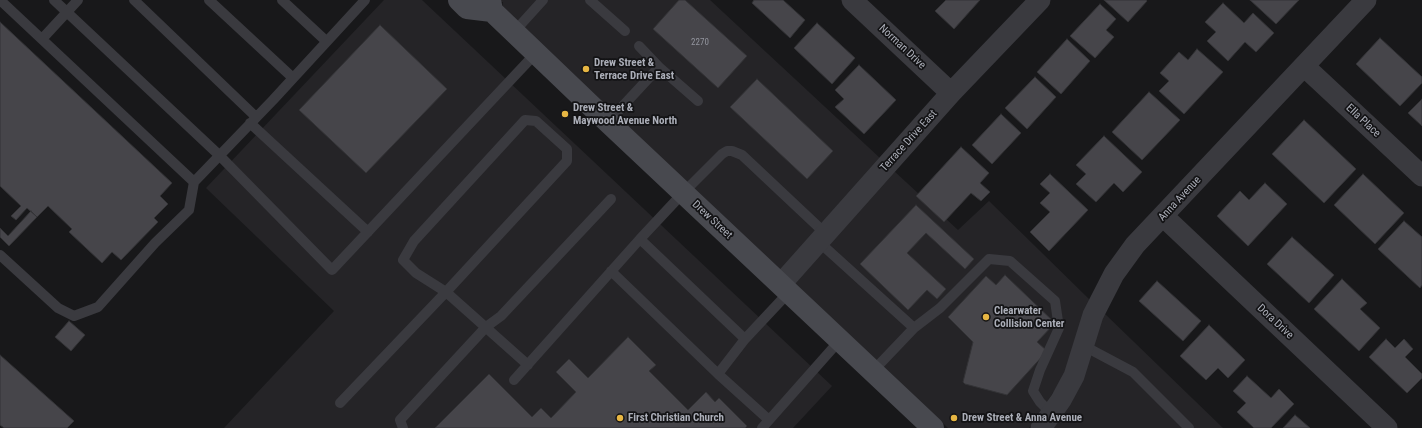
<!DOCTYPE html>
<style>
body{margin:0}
canvas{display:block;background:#18181a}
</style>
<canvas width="1422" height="428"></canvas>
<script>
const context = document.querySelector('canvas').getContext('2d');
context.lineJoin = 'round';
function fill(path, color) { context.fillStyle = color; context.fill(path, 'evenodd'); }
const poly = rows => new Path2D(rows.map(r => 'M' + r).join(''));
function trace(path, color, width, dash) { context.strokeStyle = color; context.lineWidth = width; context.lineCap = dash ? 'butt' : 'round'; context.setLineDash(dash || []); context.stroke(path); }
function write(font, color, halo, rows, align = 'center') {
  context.font = font + ' "Roboto Condensed",sans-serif'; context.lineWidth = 3.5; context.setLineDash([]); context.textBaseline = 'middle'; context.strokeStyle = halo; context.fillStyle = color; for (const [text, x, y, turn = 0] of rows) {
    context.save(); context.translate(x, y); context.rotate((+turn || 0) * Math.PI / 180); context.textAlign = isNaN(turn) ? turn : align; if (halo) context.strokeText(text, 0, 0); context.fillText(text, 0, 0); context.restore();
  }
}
const built = poly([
 [384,0,422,0,832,386,793,428,224,428,334,311,206,188],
 [500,0,710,0,881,159,781,271,615,115,502,7,503,2,500,2],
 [894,171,958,230,989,201,1090,300,1065,374,1035,421,1029,428,948,428,794,283],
 [1104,313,1223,428,1052,428]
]);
const building = poly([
 [679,0,685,0,747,56,718,88,653,29,679,0],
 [754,0,783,0,805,20,790,38,752,3,754,0],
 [946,0,980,0,954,29,935,11,946,0],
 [1104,0,1146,0,1147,1,1128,22,1104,0],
 [1250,0,1299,0,1276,24,1250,0],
 [1223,3,1244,23,1253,13,1274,33,1256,52,1245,42,1228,61,1207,41,1216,32,1205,22,1223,3],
 [1100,4,1116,19,1106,30,1114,37,1095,58,1070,36,1100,4],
 [0,22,172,183,160,196,168,204,154,218,158,222,121,260,112,252,102,263,69,232,72,229,48,206,37,217,27,208,16,220,11,216,21,206,0,186,0,22],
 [817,23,855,58,832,84,794,48,817,23],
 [380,25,447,89,366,173,299,110,380,25],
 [1380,38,1422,77,1422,83,1400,106,1356,64,1380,38],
 [1067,39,1090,61,1061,94,1037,72,1067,39],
 [1197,49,1223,72,1184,114,1159,91,1169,81,1160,73,1179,52,1188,60,1197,49],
 [859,65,896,100,864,134,835,107,844,99,835,90,859,65],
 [1035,77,1056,97,1027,129,1005,108,1035,77],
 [757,79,833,151,807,179,730,107,757,79],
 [1149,92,1180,120,1142,160,1112,132,1149,92],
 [1422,99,1422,126,1408,113,1422,99],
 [1001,114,1021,133,992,164,972,145,1001,114],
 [1304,120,1356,169,1324,203,1272,154,1304,120],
 [1104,136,1142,172,1123,192,1114,183,1096,202,1076,184,1086,174,1076,165,1104,136],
 [961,147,989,173,980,183,990,192,981,201,971,193,944,222,916,196,961,147],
 [1050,174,1088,210,1049,251,1030,232,1050,212,1040,203,1050,193,1040,184,1050,174],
 [1363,174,1404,213,1375,244,1334,205,1363,174],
 [1265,183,1287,204,1248,246,1217,216,1240,191,1249,200,1265,183],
 [916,205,974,259,965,269,926,233,907,253,946,289,937,299,927,290,908,310,860,264,916,205],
 [31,211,37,217,9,246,0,237,0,228,8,236,31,211],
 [1404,221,1422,237,1422,285,1420,288,1378,249,1404,221],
 [1292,237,1334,275,1309,303,1267,264,1292,237],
 [1005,275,1055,323,1037,342,1047,351,1007,395,965,384,963,382,973,342,948,317,986,276,996,285,1005,275],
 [1342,279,1367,303,1360,309,1380,328,1359,351,1314,309,1342,279],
 [1157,281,1201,321,1183,341,1139,301,1157,281],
 [69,321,85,335,71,351,55,337,69,321],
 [1209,325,1245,360,1228,378,1218,368,1206,380,1180,356,1209,325],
 [628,337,656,365,649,371,688,410,706,392,715,402,719,398,747,426,745,428,435,428,489,374,532,417,541,408,551,418,576,392,556,372,569,359,588,378,628,337],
 [1386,339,1395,348,1404,339,1413,349,1405,357,1422,374,1422,378,1407,393,1369,357,1386,339],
 [0,355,74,421,67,428,4,428,0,425,0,355],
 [1247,376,1271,398,1279,389,1294,404,1271,428,1254,428,1237,412,1246,403,1233,391,1247,376],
 [1295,415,1310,428,1283,428,1295,415]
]);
const lane = poly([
 [0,0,194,182,273,100,365,0],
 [54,0,219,155,332,270,536,53],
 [134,0,256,117],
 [209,0,293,78],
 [282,0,326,41],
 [590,0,625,31],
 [514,32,543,0],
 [42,39,78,0],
 [639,46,659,67],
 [525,120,536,121,567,149,567,161,446,292,416,273,403,260,414,241,525,120],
 [608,122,659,67,698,101],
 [250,123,368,232],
 [640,239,745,339,789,292],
 [819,242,914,328,940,308,989,259,1010,261,1055,301,1059,328,1040,370,1033,391,1040,402,1051,413],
 [0,255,58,308,74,316,98,307,155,243,189,210,194,182],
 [611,271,718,374,769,420],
 [1084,346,1133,372,1189,428],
 [873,371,914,328],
 [718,374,745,339],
 [514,380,640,239,683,193,722,154,727,151,732,151,742,155,826,234],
 [340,403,446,292,528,365],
 [403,428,400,420,486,327,501,316,611,199],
 [762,428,840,340]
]);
const street = poly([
 [852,0,951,93],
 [1304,66,1422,176],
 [1163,216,1387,428],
 [781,284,951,93,1040,0],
 [1041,428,1061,400,1074,376,1093,315,1114,274,1135,245,1366,0]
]);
const secondary = poly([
 [459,0,467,8,492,11],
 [490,0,492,11,514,32,608,122,933,428]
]);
const markers = [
 [586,69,4,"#e7b643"],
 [565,114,4,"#e7b643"],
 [986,317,4,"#e7b643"],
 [620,418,4,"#e7b643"],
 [954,418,4,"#e7b643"]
];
const numberNames = [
 ["2270",700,43]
];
const streetNames = [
 ["Norman Drive",902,47,43],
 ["Ella Place",1363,121,43],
 ["Terrace Drive East",909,141,-48],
 ["Anna Avenue",1180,199,-47],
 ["Drew Street",712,220,43],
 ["Dora Drive",1275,322,43]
];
const poiNames = [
 ["Drew Street &",594,63],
 ["Terrace Drive East",594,76],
 ["Drew Street &",573,108],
 ["Maywood Avenue North",573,121],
 ["Clearwater",994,311],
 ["Collision Center",994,324],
 ["First Christian Church",628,418],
 ["Drew Street & Anna Avenue",962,418]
];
fill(built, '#252427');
fill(building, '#46454a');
trace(building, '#333336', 1);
trace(lane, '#3a3a3f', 10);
trace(street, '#3a3a3f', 21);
trace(secondary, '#48494f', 22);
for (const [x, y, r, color] of markers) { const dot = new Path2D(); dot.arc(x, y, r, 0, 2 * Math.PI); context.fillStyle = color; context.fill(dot); trace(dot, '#131315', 1.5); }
write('9px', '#92949d', null, numberNames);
write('11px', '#acafb9', '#131315', streetNames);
write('bold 11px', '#acafb9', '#131315', poiNames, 'left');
</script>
